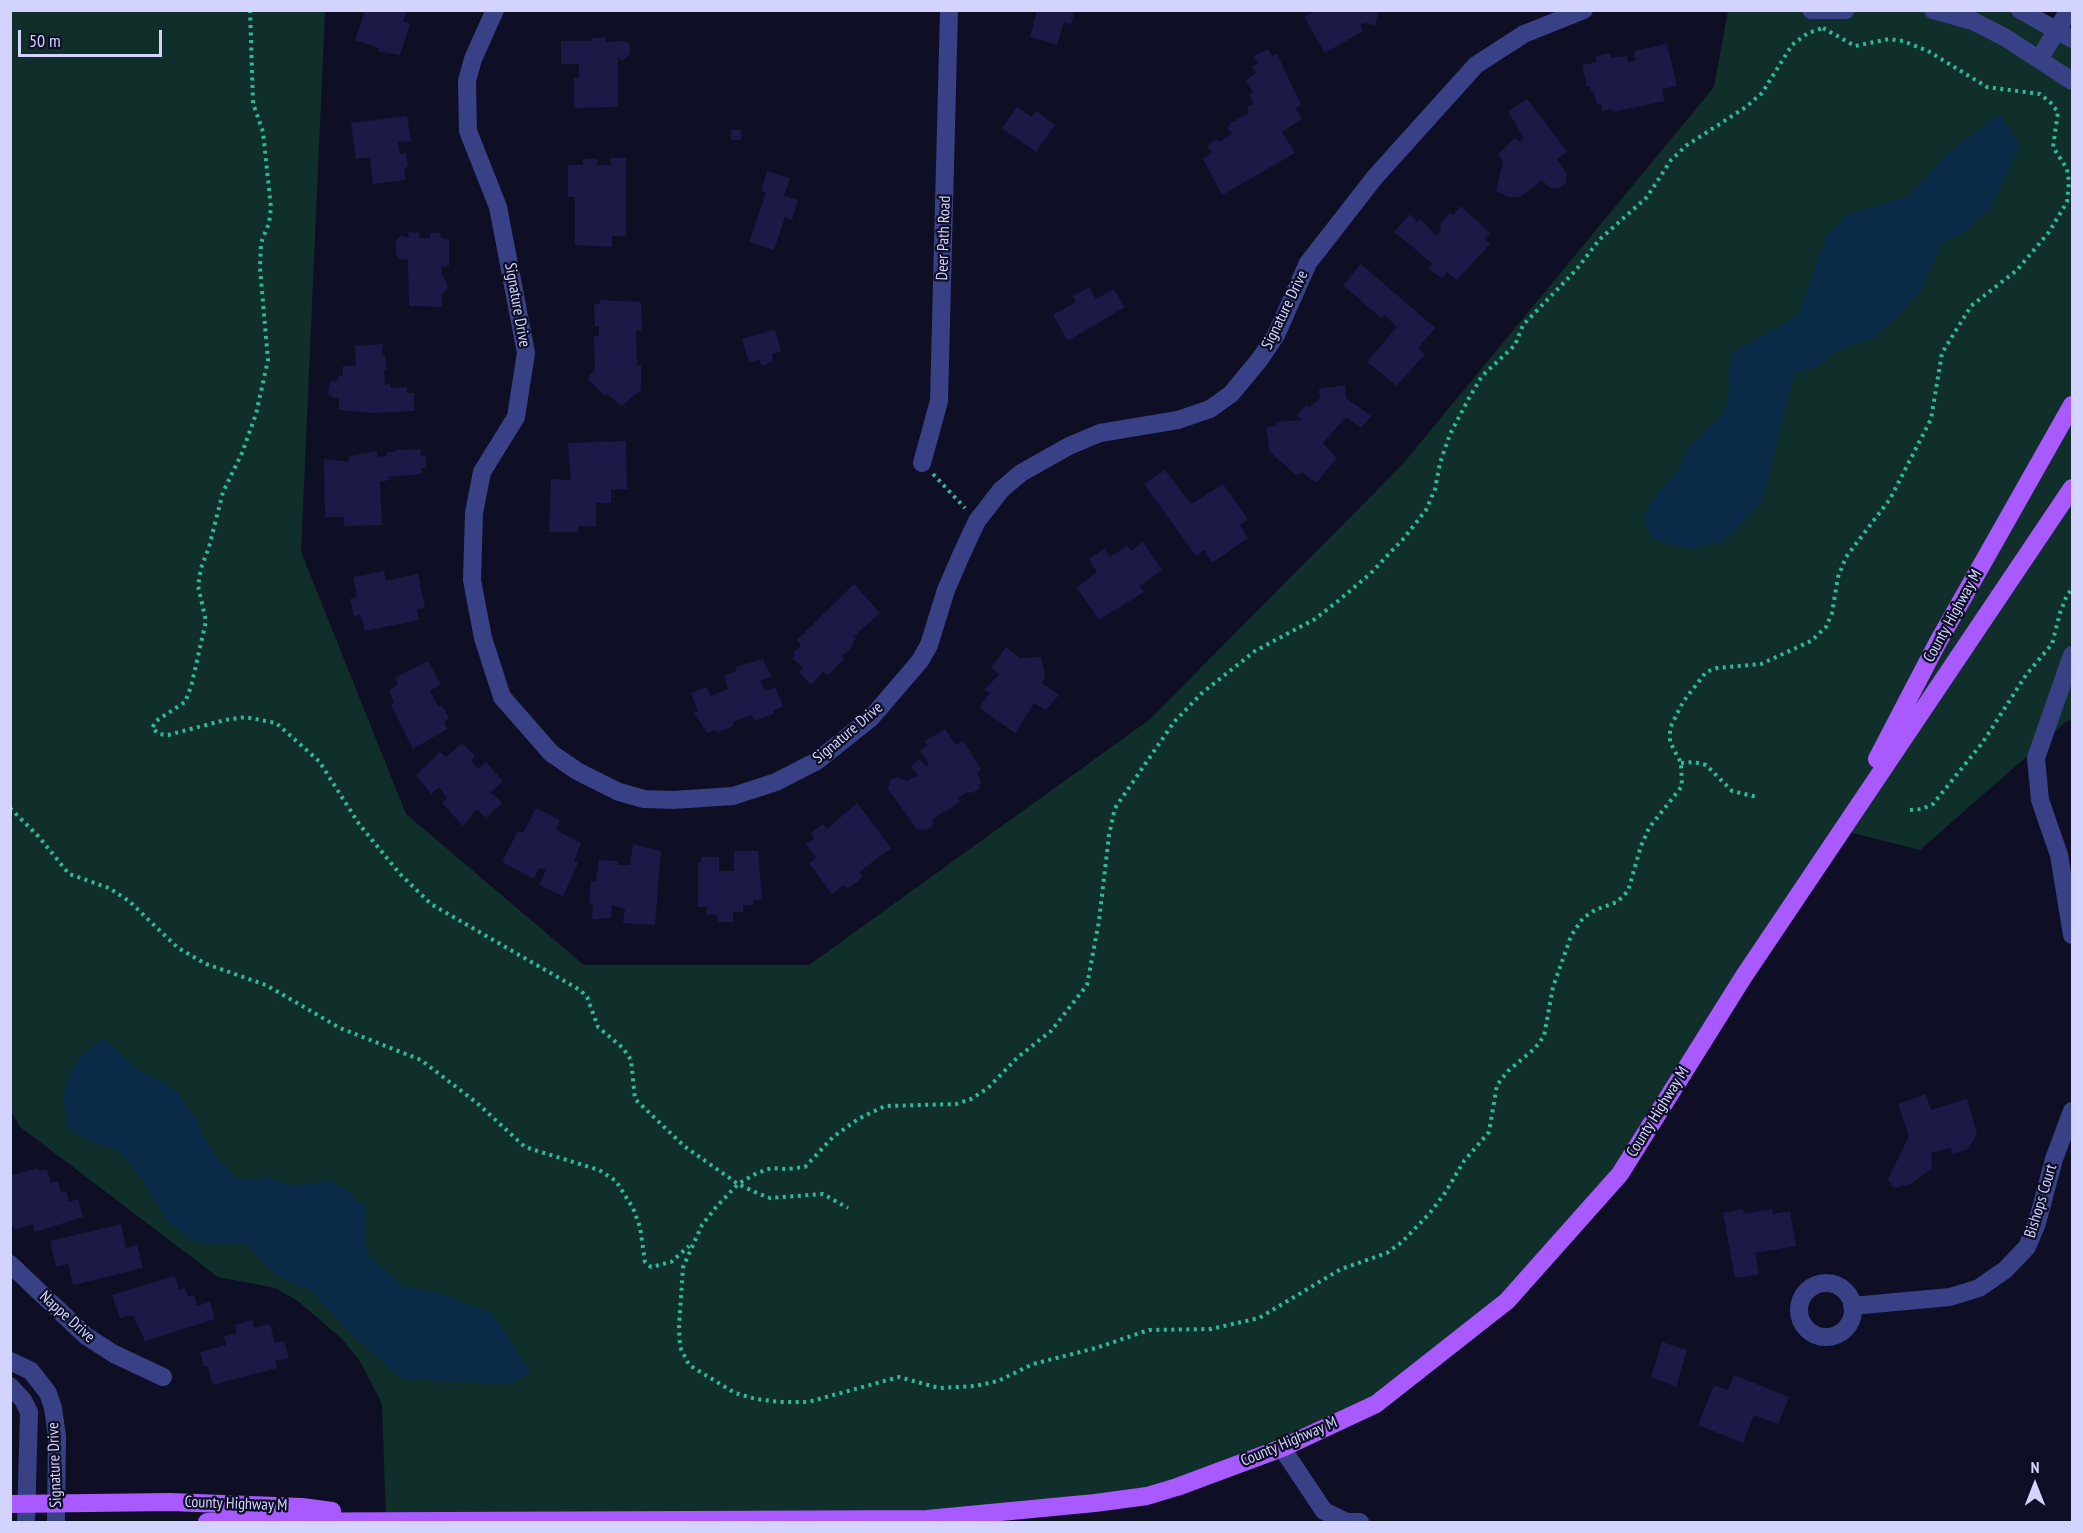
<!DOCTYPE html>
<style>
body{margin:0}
#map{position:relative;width:2083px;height:1533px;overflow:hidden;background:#0e0e25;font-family:"PT Sans Narrow",sans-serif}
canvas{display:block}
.frame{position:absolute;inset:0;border:12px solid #d2d4ff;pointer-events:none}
.north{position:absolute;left:2005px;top:1455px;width:60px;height:60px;-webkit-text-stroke:4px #0e0e25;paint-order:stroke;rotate:0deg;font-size:16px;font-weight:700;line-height:24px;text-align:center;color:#d2d4ff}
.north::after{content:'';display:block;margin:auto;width:21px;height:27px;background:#d2d4ff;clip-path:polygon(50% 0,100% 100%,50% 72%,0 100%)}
.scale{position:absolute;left:18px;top:30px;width:144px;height:27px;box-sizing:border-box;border:3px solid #d2d4ff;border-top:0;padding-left:8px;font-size:18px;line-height:21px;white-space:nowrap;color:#d2d4ff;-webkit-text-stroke:4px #0e0e25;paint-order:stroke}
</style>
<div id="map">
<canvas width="2083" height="1533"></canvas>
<div class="frame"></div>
<div class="north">N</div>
<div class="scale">50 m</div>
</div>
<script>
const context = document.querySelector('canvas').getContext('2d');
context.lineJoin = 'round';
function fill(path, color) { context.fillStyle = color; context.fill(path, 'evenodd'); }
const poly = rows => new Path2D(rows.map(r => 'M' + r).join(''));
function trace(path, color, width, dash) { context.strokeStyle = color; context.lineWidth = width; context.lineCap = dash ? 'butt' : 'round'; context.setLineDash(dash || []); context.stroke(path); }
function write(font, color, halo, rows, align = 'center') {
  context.font = font + ' "PT Sans Narrow",sans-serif'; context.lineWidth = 4.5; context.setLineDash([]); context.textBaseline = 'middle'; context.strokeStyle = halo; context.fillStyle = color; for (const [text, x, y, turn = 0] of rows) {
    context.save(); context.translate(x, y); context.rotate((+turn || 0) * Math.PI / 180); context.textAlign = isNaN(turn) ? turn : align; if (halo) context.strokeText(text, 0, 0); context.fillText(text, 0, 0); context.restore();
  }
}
const green = poly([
 [10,11,325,11,301,552,406,814,584,965,809,965,1149,720,1402,465,1714,87,1728,11,2020,11,2072,39,2072,720,2067,721,1920,850,1841,830,1620,1174,1507,1301,1376,1404,1177,1487,1006,1512,386,1518,382,1404,360,1361,342,1339,298,1301,275,1288,218,1277,19,1126,11,1110]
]);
const water = poly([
 [2000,114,2020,146,1988,211,1962,233,1942,243,1921,290,1897,318,1874,337,1834,352,1821,365,1794,374,1761,503,1723,542,1690,549,1653,539,1643,517,1657,493,1677,473,1686,451,1723,414,1728,399,1731,354,1798,315,1827,236,1847,215,1909,196,1948,153],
 [103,1038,139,1070,176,1090,194,1116,212,1152,237,1178,255,1180,266,1176,289,1186,331,1181,352,1194,358,1203,365,1204,366,1247,369,1256,403,1286,438,1293,492,1313,531,1372,510,1384,403,1379,355,1338,310,1290,276,1275,245,1243,210,1244,191,1240,168,1222,139,1174,120,1152,77,1135,68,1126,63,1096,70,1074,80,1057]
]);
const building = poly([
 [365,10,407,10,403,21,410,24,400,55,378,51,379,48,355,40],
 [1037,10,1075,10,1071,24,1064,22,1057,45,1030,37],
 [1316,10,1321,13,1325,10,1378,12,1375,26,1366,23,1360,25,1363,31,1325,53,1304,17],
 [606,37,606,42,625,41,630,45,630,54,622,61,618,57,618,107,574,108,574,78,579,78,579,64,561,64,561,41,592,41,592,38],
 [1667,44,1677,86,1662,89,1665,101,1613,112,1612,109,1602,111,1601,104,1597,105,1594,91,1591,92,1590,86,1587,87,1582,65,1597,62,1595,56,1610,53,1611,58,1627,56,1628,62,1636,60,1634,51],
 [1268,49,1272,56,1277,54,1301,105,1295,109,1302,119,1282,132,1295,153,1222,195,1203,159,1212,153,1207,146,1217,139,1219,142,1232,134,1227,127,1230,126,1229,124,1249,113,1247,107,1254,104,1249,95,1253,92,1246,80,1256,73,1252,66,1259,64,1254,56],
 [1527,99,1567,151,1557,159,1567,174,1566,183,1560,188,1550,188,1542,180,1520,197,1508,197,1496,191,1503,162,1498,154,1515,138,1520,142,1524,138,1508,111],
 [1017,107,1032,117,1036,111,1055,125,1036,152,1002,128],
 [407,116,411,141,398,142,400,154,406,153,408,167,404,168,405,180,373,184,370,157,356,159,351,123],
 [731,130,741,130,741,140,731,140],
 [611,158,626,158,626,236,612,236,612,247,575,245,575,197,568,197,568,165,583,165,583,159,597,159,597,165,611,165],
 [767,171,790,178,784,196,798,200,792,220,785,217,774,250,749,242,766,193,761,191],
 [1461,206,1490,233,1484,239,1490,244,1457,280,1447,272,1442,278,1428,269,1433,264,1394,232,1410,214,1417,222,1420,219,1437,236,1441,229,1440,225,1450,213,1453,215],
 [408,232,419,233,420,238,430,238,430,233,440,233,441,238,449,239,449,266,441,267,442,275,447,283,447,289,442,295,442,307,409,306,408,260,399,259,396,254,396,241,401,236,409,238],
 [1361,264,1435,328,1418,348,1425,354,1397,386,1367,362,1397,327,1385,315,1381,318,1343,285],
 [1089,287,1096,299,1114,289,1125,307,1068,341,1053,315,1076,302,1073,296],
 [600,300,641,302,642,331,636,331,637,365,641,365,641,390,622,406,607,394,605,396,587,378,595,370,594,336,599,336,599,326,595,326,594,304,600,304],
 [775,329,781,351,772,354,773,361,762,366,759,360,749,363,742,339],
 [383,344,382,356,385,356,387,370,384,370,385,385,390,384,390,388,406,387,407,393,414,393,414,411,373,413,339,410,339,398,333,398,328,393,330,382,338,380,338,376,343,375,343,366,356,365,355,346],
 [1345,385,1346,398,1371,416,1361,428,1347,418,1344,419,1323,443,1337,458,1316,483,1303,473,1296,475,1270,452,1266,427,1277,426,1276,422,1303,420,1297,416,1306,405,1309,407,1320,398,1319,389],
 [626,441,627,489,611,489,611,503,596,503,596,526,578,526,578,532,549,532,551,479,571,480,568,443],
 [420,449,421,456,426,456,426,468,421,468,421,474,388,477,389,480,380,482,382,525,344,526,344,517,325,517,324,459,349,462,349,456,377,451,377,457,387,456,387,452,395,452,395,450],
 [1165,470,1191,504,1223,484,1248,519,1240,525,1248,538,1212,563,1204,550,1196,556,1144,484],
 [1143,542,1162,570,1139,586,1144,592,1099,620,1077,588,1097,572,1089,559,1105,548,1110,557,1127,546,1132,551],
 [384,571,386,581,418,574,425,608,417,609,419,620,365,631,361,615,354,616,350,599,357,597,353,577],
 [854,584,880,613,853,637,856,638,849,651,842,655,845,658,828,675,823,672,811,685,799,672,803,667,792,658,795,655,793,652,801,646,797,640],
 [1006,647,1020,658,1041,657,1045,676,1042,683,1059,695,1046,710,1034,703,1015,733,979,707,990,693,984,690,1000,674,991,668],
 [763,659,771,676,760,681,765,691,775,687,783,706,773,711,774,714,754,721,752,715,733,722,733,726,717,733,716,730,707,733,694,712,698,711,691,693,706,687,711,696,728,689,724,676,737,671,735,667],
 [428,661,441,684,430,691,438,707,442,705,449,718,444,722,447,729,413,749,391,705,394,702,389,691,398,684,395,678],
 [945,729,956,745,963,741,981,769,977,773,981,782,979,789,971,793,967,792,958,798,960,802,933,819,932,827,925,830,917,829,888,789,890,780,897,777,907,781,918,775,911,767,919,759,927,767,929,764,920,751,928,745,924,742],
 [462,743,475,756,471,761,478,769,486,762,503,781,491,792,502,803,486,818,477,809,463,826,442,803,447,798,439,787,431,794,416,775,440,752,446,757],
 [857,803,891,848,859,872,863,877,847,889,844,885,832,894,809,863,816,858,806,844,814,838,811,833,823,824,827,829],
 [536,808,560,820,556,830,581,843,574,861,578,863,563,896,539,885,546,870,539,868,534,879,502,862,518,831,523,833],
 [633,844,661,851,655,925,623,923,625,909,612,905,611,918,592,919,593,904,589,903,591,881,596,881,599,860,618,861,618,865,630,865],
 [734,851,758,851,762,900,753,900,753,905,743,905,743,912,733,912,733,922,717,922,717,915,707,915,707,907,698,907,698,862,701,862,701,857,719,857,719,871,734,871],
 [1926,1094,1931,1110,1967,1099,1977,1134,1968,1149,1952,1154,1951,1148,1931,1153,1932,1169,1910,1184,1894,1188,1888,1179,1909,1136,1898,1104],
 [38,1168,39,1171,47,1169,51,1183,58,1181,61,1193,66,1191,69,1202,78,1199,83,1217,35,1232,33,1224,15,1230,14,1227,10,1228,10,1176],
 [1743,1209,1744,1214,1772,1209,1773,1214,1790,1211,1796,1246,1755,1253,1759,1274,1735,1278,1723,1213],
 [121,1224,126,1248,137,1245,143,1268,73,1285,68,1264,56,1267,50,1241],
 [175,1276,179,1290,185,1288,188,1297,194,1295,197,1306,210,1302,215,1319,145,1341,133,1315,120,1318,112,1295],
 [252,1320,254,1328,270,1324,275,1343,284,1341,289,1358,275,1361,277,1368,212,1385,208,1366,204,1367,200,1352,226,1345,224,1336,237,1333,235,1325],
 [1662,1342,1687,1350,1676,1387,1651,1377],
 [1734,1375,1789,1397,1778,1424,1754,1415,1743,1443,1698,1425,1714,1385,1728,1390]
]);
const path = poly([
 [250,10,253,103,263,132,271,208,269,223,261,243,260,268,268,360,256,414,242,453,223,492,209,547,201,568,198,586,206,621,191,687,185,702,156,721,152,728,159,734,168,735,225,720,245,717,276,723,319,761,359,824,400,874,431,904,580,990,587,997,598,1027,623,1048,631,1060,635,1099,684,1146,738,1184,757,1193,770,1198,823,1194,848,1208],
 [1823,28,1855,46,1889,39,1903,41,1928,51,1987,87,2040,94,2050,102,2058,112,2053,147,2067,169,2069,182,2067,202,2049,232,2017,270,1971,306,1942,353,1931,419,1890,499,1846,557,1838,577,1832,613,1826,627,1811,641,1761,664,1717,668,1706,672,1683,702,1670,728,1670,742,1681,763,1682,786,1649,828,1641,846,1628,891,1617,902,1595,910,1583,918,1571,936,1553,987,1544,1036,1535,1048,1508,1071,1497,1085,1489,1132,1464,1161,1445,1193,1429,1214,1402,1242,1387,1253,1341,1269,1259,1318,1211,1329,1149,1330,1096,1348,1033,1364,998,1381,975,1386,939,1388,899,1377,808,1402,780,1402,756,1399,735,1393,689,1365,680,1347,679,1326,683,1267,702,1225,717,1206,738,1184,757,1173,771,1168,787,1169,805,1167,833,1137,858,1119,885,1106,956,1104,971,1099,988,1088,1018,1057,1051,1031,1087,985,1099,921,1109,835,1115,808,1174,722,1202,693,1255,651,1315,619,1338,601,1371,573,1404,538,1426,510,1435,489,1440,463,1450,434,1469,398,1482,376,1515,345,1523,325,1576,270,1600,239,1647,197,1671,160,1687,145,1746,107,1762,93,1792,45,1808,33,1823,28],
 [933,474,965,508],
 [1681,763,1694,762,1706,765,1732,791,1757,797],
 [10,808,39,837,69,874,109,888,129,901,178,948,206,964,266,985,340,1028,421,1060,477,1103,525,1147,599,1170,616,1181,633,1208,640,1227,645,1262,651,1267,671,1262,689,1246],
 [1910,810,1922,809,1933,804,1983,742,2026,675,2052,644,2060,613,2067,595,2072,589]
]);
const minor = poly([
 [495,10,473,59,467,81,468,131,498,207,526,353,516,417,482,472,474,513,472,580,483,638,502,697,551,753,577,771,619,792,644,799,673,800,733,796,776,782,817,761,871,718,920,661,929,645,946,590,962,553,977,521,1001,490,1021,473,1069,446,1100,433,1178,420,1210,409,1231,394,1260,359,1276,335,1308,263,1375,177,1476,65,1524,34,1584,10],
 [1811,10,1846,10],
 [1933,10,1973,21,2006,38,2072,81],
 [2020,10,2072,39],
 [2040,58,2069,10],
 [922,463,939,401,949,10],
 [2072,655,2036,758,2040,800,2059,855,2072,935],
 [10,1264,86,1336,114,1354,163,1377],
 '1799 1310a27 27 0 1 1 54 0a27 27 0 1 1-54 0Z',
 [1852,1306,1950,1297,1979,1288,2005,1270,2027,1247,2037,1223,2054,1159,2072,1111],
 [10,1361,31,1371,48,1393,53,1408,57,1436,56,1522],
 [10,1386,23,1400,29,1412,26,1522],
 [1282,1448,1324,1511,1347,1522,1360,1522]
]);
const major = poly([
 [1877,759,1938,642,2072,405],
 [10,1504,170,1502,302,1507,332,1511],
 [207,1522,927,1519,1095,1503,1147,1496,1177,1487,1282,1448,1376,1404,1507,1301,1620,1174,1744,976,2072,488]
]);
const streetNames = [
 ["Deer Path Road",944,238,-88],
 ["Signature Drive",517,305,80],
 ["Signature Drive",1285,310,-64],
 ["County Highway M",1953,616,-61],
 ["Signature Drive",848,733,-40],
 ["County Highway M",1658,1112,-58],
 ["Bishops Court",2041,1201,-73],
 ["Nappe Drive",67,1317,42],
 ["County Highway M",1289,1442,-23],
 ["Signature Drive",55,1465,-92],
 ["County Highway M",236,1504,2]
];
fill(green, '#112f2a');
fill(water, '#0a2a48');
fill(building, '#1c1947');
trace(path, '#2bba9c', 4, [3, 4.5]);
trace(minor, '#384186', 18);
trace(major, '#a859ff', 18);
write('16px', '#d2d4ff', '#0e0e25', streetNames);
</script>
